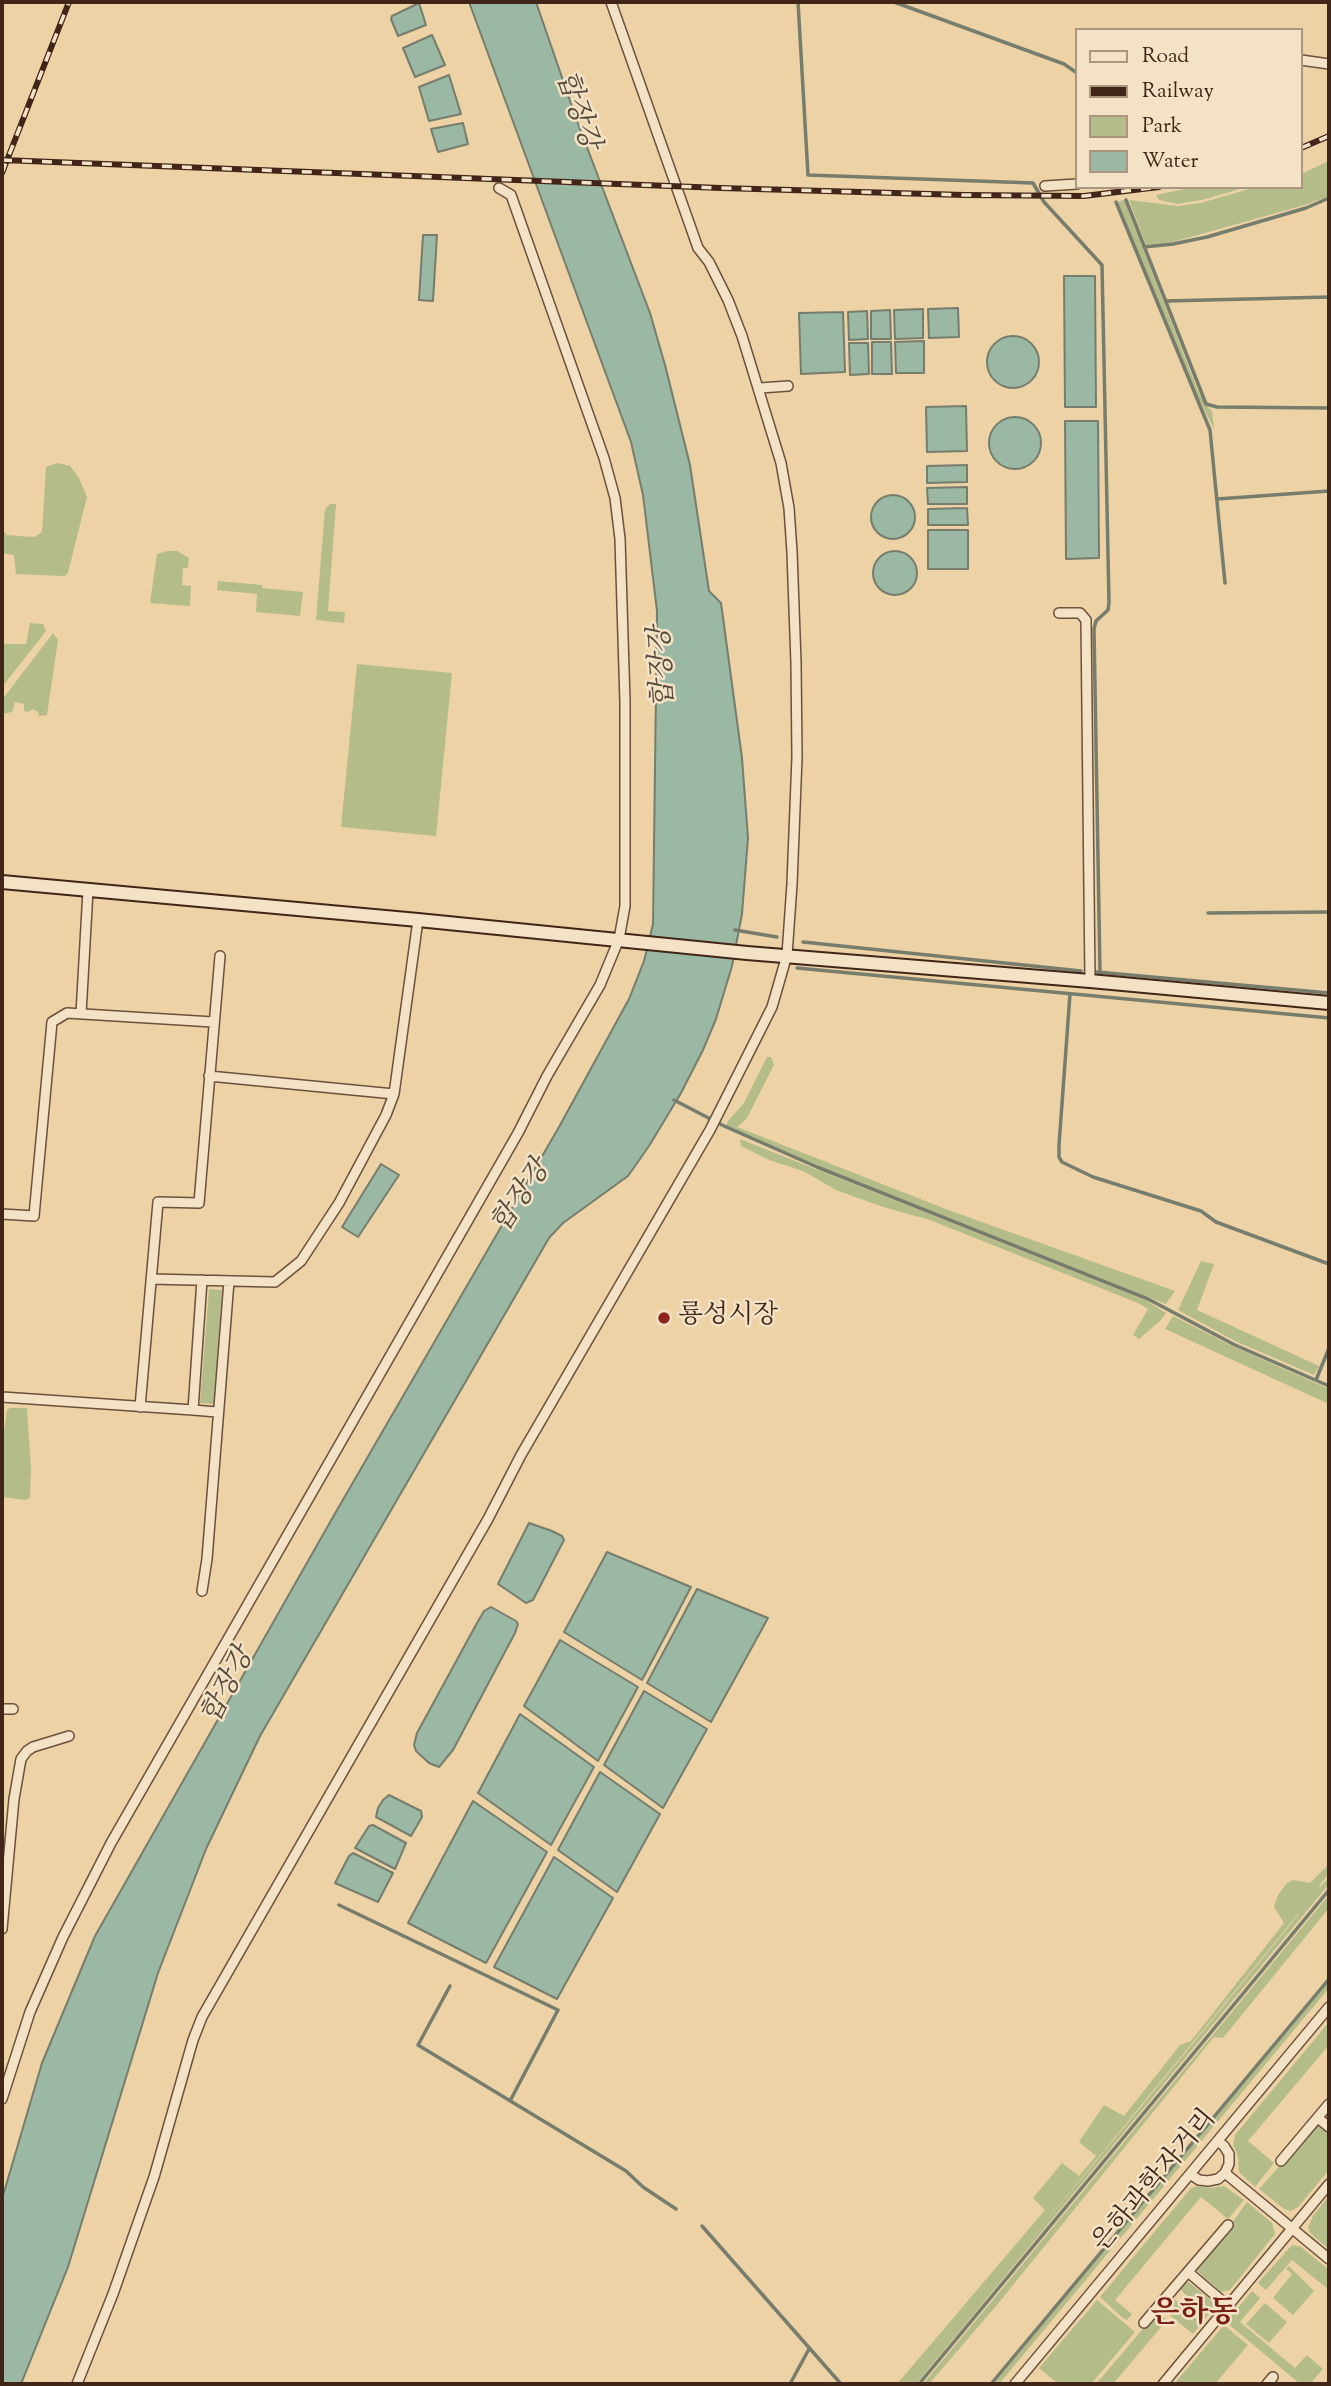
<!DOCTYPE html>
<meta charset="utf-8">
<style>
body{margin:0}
#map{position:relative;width:1331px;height:2386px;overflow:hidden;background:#edd2a6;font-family:"Sorts Mill Goudy",serif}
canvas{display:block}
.frame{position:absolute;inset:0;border:4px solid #402518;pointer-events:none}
.legend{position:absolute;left:1075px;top:28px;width:228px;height:161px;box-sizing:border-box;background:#f3e2c5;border:2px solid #ab9680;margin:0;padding:9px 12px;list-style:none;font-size:21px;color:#402518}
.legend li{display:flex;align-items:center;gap:14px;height:35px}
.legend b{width:35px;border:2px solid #ab9680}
</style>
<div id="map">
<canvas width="1331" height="2386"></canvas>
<div class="frame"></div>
<ul class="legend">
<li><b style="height:9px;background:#f3e2c5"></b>Road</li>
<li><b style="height:9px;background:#402518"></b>Railway</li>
<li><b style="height:19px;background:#b4bd89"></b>Park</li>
<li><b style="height:19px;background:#9ab8a4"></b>Water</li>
</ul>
</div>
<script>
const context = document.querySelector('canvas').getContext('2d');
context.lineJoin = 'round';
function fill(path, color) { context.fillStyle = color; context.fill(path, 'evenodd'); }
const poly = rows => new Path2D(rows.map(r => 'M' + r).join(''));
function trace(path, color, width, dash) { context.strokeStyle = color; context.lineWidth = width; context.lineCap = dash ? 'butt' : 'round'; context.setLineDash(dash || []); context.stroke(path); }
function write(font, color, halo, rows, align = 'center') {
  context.font = font + ' "Sorts Mill Goudy","Noto Serif KR",serif'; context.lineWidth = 5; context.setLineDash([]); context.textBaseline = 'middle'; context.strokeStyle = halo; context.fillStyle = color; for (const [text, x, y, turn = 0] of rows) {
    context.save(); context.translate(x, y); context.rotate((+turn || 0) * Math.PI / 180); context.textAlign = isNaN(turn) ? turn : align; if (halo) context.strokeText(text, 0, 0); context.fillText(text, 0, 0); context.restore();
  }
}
const green = poly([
 [1329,161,1329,196,1305,205,1173,242,1146,245,1129,200,1178,206,1201,203,1256,187,1301,187,1301,174],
 [1194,187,1247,187,1202,200,1177,204,1159,200,1156,195],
 [1124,200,1198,391,1205,404,1212,411,1214,429,1195,391,1117,202],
 [57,463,70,466,79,478,87,497,68,573,65,576,16,574,14,555,2,553,2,532,5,532,6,535,34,537,42,532,46,467],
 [330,504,336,504,328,611,345,612,344,623,316,620,325,509],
 [168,551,177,551,189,558,188,568,183,568,182,585,191,586,190,606,150,603,157,554],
 [218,581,262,585,262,588,303,592,300,616,256,612,257,594,217,590],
 [30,623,43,624,46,631,2,687,2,640,5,644,26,644],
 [53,633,58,640,47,715,39,716,38,712,33,709,28,712,24,711,24,704,15,702,12,712,2,714,2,700],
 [357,664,452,673,436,836,341,827],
 [767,1057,771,1057,774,1065,747,1118,737,1127,951,1211,1175,1291,1166,1304,817,1165,732,1129,726,1125,728,1121,744,1103],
 [740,1139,1147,1301,1166,1313,1160,1321,1139,1339,1133,1335,1148,1309,1138,1303,930,1220,883,1207,836,1190,803,1171,769,1160,741,1146],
 [1201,1261,1214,1264,1197,1310,1319,1366,1314,1375,1235,1341,1178,1310],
 [209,1289,222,1290,214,1404,200,1403],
 [1173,1316,1232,1346,1329,1389,1329,1404,1165,1329],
 [10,1408,27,1408,31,1468,30,1498,25,1500,2,1497,2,1445,7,1410],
 [1329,1864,1329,1873,1319,1886,1320,1887,1329,1877,1329,1884,916,2384,897,2384,1045,2210,1033,2198,1062,2163,1079,2176,1096,2156,1079,2142,1104,2105,1124,2116,1180,2045,1191,2041,1284,1923,1274,1907,1278,1895,1287,1883,1293,1880,1310,1883],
 [1299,1914,1140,2108,1024,2248,1298,1914],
 [1329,1895,1329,1908,1223,2038,1214,2037,996,2306,929,2384,923,2384],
 [1329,1980,1329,1988,999,2384,993,2384],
 [1329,2022,1329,2045,1248,2141,1274,2163,1255,2187,1239,2172,1238,2157,1233,2144,1235,2135],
 [1318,2126,1329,2135,1329,2170,1298,2207,1291,2211,1284,2209,1259,2189,1312,2129],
 [1197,2186,1210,2188,1224,2186,1244,2200,1228,2219,1201,2197,1115,2300,1132,2314,1127,2320,1124,2319,1100,2297,1191,2188],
 [1329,2196,1329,2249,1311,2234,1308,2227,1313,2216],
 [1247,2202,1272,2223,1275,2234,1230,2290,1221,2292,1197,2271],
 [1292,2245,1301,2247,1329,2270,1329,2290,1292,2260,1266,2290,1258,2283],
 [1289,2266,1314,2291,1293,2315,1273,2298,1292,2274,1286,2269],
 [1186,2282,1190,2283,1212,2301,1215,2306,1193,2334,1162,2309,1172,2298,1184,2306,1189,2298,1180,2289],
 [1252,2291,1260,2298,1240,2322,1295,2368,1307,2355,1323,2369,1310,2384,1300,2384,1226,2322],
 [1097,2300,1135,2332,1091,2384,1058,2384,1039,2368],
 [1265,2303,1287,2322,1269,2343,1246,2324],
 [1160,2314,1167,2320,1113,2384,1096,2384,1147,2324,1149,2326],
 [1224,2325,1248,2345,1215,2384,1174,2384]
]);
const water = poly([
 [469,2,536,2,577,121,650,313,665,365,690,465,709,591,721,603,742,758,748,838,742,914,732,966,716,1019,703,1050,681,1093,649,1146,628,1176,563,1223,549,1238,260,1736,206,1849,158,1973,68,2267,21,2384,2,2384,2,2199,42,2063,95,1936,337,1510,559,1127,629,999,644,961,653,924,657,611,643,495,631,442,469,2],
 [419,3,426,25,398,36,391,19,392,16,419,3],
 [432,35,445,65,415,77,403,48,432,35],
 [449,75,461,114,429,121,419,87,449,75],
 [463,123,468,144,438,152,431,129,463,123],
 [423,235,437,235,433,301,419,300,423,235],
 [1064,276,1095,276,1096,407,1065,407,1064,276],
 [958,308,959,337,929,338,928,309,958,308],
 [923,309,923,338,895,339,894,310,923,309],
 [890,310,891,339,871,339,871,311,890,310],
 [867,311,868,339,849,340,848,312,867,311],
 [843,312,845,372,801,374,799,313,843,312],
 '987 362a26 26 0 1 1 52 0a26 26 0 1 1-52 0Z',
 [924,341,924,373,896,373,895,342,924,341],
 [872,342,891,342,892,374,872,374,872,342],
 [849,343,868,343,869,374,850,375,849,343],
 [966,406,967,451,927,452,926,407,966,406],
 '989 443a26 26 0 1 1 52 0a26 26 0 1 1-52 0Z',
 [1065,421,1098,421,1099,558,1066,559,1065,421],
 [967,465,967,482,927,483,927,466,967,465],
 [967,487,967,504,928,504,927,488,967,487],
 '871 517a22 22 0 1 1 44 0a22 22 0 1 1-44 0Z',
 [967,508,968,525,928,525,928,509,967,508],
 [928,530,968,530,968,569,928,569,928,530],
 '873 573a22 22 0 1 1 44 0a22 22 0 1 1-44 0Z',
 [381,1164,399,1175,358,1237,342,1227,381,1164],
 [529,1523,552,1531,562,1536,564,1540,533,1600,526,1603,498,1584,529,1523],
 [607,1552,691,1587,642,1680,564,1632,607,1552],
 [697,1589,768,1618,711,1722,647,1683,697,1589],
 [491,1607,516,1621,518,1624,515,1633,453,1750,439,1767,429,1763,416,1751,414,1745,417,1733,477,1623,484,1611,491,1607],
 [560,1640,638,1687,598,1761,524,1706,560,1640],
 [644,1691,707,1729,663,1808,604,1765,644,1691],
 [520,1714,594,1767,551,1845,478,1793,520,1714],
 [600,1772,660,1814,617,1892,558,1850,600,1772],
 [389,1795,421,1811,422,1817,411,1836,376,1817,378,1808,383,1800,389,1795],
 [473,1801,547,1852,486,1963,408,1923,473,1801],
 [373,1825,406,1843,395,1869,355,1848,369,1826,373,1825],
 [353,1853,393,1873,378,1902,335,1883,349,1856,353,1853],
 [554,1857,613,1898,557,1999,494,1967,554,1857]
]);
const stream = poly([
 [798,2,808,175,1033,183,1044,202,1102,265,1109,603,1108,610,1096,621,1094,629,1100,972],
 [894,2,1064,64,1077,73],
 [1126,200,1206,404,1217,407,1329,408],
 [1116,202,1210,430,1225,583],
 [1144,247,1173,244,1207,237,1306,208,1329,198],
 [1166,301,1329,297],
 [1217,499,1329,491],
 [1208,913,1329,912],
 [735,930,777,937],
 [803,942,1081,971],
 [797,968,1329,1018],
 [1097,972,1329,993],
 [1070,994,1059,1145,1059,1157,1062,1162,1093,1177,1201,1211,1216,1222,1329,1264],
 [674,1100,724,1126,817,1167,1148,1299,1235,1345,1329,1386],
 [1316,1380,1329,1348],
 [339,1905,558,2010,510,2101],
 [450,1986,418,2045,626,2171,643,2187,676,2209],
 [702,2226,841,2384],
 [790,2384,809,2349],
 [919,2384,1329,1890],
 [991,2384,1329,1979]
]);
const street = poly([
 [1301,60,1329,64],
 [1045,186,1077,184],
 [760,388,788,386],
 [1059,613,1080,613,1086,620,1090,981],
 [81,1014,88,890],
 [209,1076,394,1094],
 [2,1214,34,1216,52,1022,67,1013,213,1022],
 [151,1279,275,1282,301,1261,339,1203,386,1115,394,1094,418,920],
 [2,1397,193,1410,202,1280],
 [140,1407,158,1202,199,1203,220,956],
 [193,1410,217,1412],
 [202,1591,207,1559,229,1281],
 [2,1709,13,1709],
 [2,1929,14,1799,21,1759,27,1751,33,1747,69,1736],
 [2,2099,30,2012,63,1937,111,1843,518,1133,547,1076,600,985,619,939,625,906,625,702,620,539,615,498,604,458,511,195,499,188],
 [1318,2118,1329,2127],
 [1281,2161,1329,2104],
 [1225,2173,1329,2259],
 [1190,2174,1199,2180,1208,2181,1218,2179,1225,2173,1229,2164,1229,2154,1224,2146,1218,2141],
 [1188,2272,1228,2306],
 [1144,2323,1228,2225],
 [77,2384,113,2294,154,2177,193,2040,202,2017,488,1519,521,1455,710,1130,772,1007,787,955,792,884,797,757,796,663,792,552,789,508,781,463,742,336,728,300,709,262,698,248,611,2],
 [1015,2384,1329,2007],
 [1163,2384,1329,2184],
 [1267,2384,1273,2377]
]);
const secondary = poly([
 [2,882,418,920,747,953,1090,981,1329,1003]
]);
const rail = poly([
 [1301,148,1329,136],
 [2,160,721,188,964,195,1084,196,1159,187],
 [2,173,69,2]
]);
const markers = [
 [664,1318,7,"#8f2418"]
];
const poiNames = [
 ["룡성시장",678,1318]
];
const streetNames = [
 ["은하과학자거리",1156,2182,-50]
];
const waterNames = [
 ["합장강",575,111,71],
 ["합장강",665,667,-93],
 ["합장강",523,1198,-56],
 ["합장강",230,1687,-63]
];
const quarterNames = [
 ["은하동",1194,2316]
];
fill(green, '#b4bd89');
fill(water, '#9ab8a4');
trace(water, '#767d6c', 2);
trace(stream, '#767d6c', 3.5);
trace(street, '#6b503c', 12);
trace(secondary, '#402518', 16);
trace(street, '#f3e2c5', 9);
trace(secondary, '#f3e2c5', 12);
trace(rail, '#402518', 6);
trace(rail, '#f3e2c5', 3.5, [10]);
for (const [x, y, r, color] of markers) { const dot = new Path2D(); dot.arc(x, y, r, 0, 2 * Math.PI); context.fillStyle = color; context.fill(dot); trace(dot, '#f3e2c5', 2.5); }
write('26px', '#402518', '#f3e2c5', poiNames, 'left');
write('26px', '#402518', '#f3e2c5', streetNames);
write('italic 28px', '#564a3b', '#f3e2c5', waterNames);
write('bold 30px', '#7a1f14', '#f3e2c5', quarterNames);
</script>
